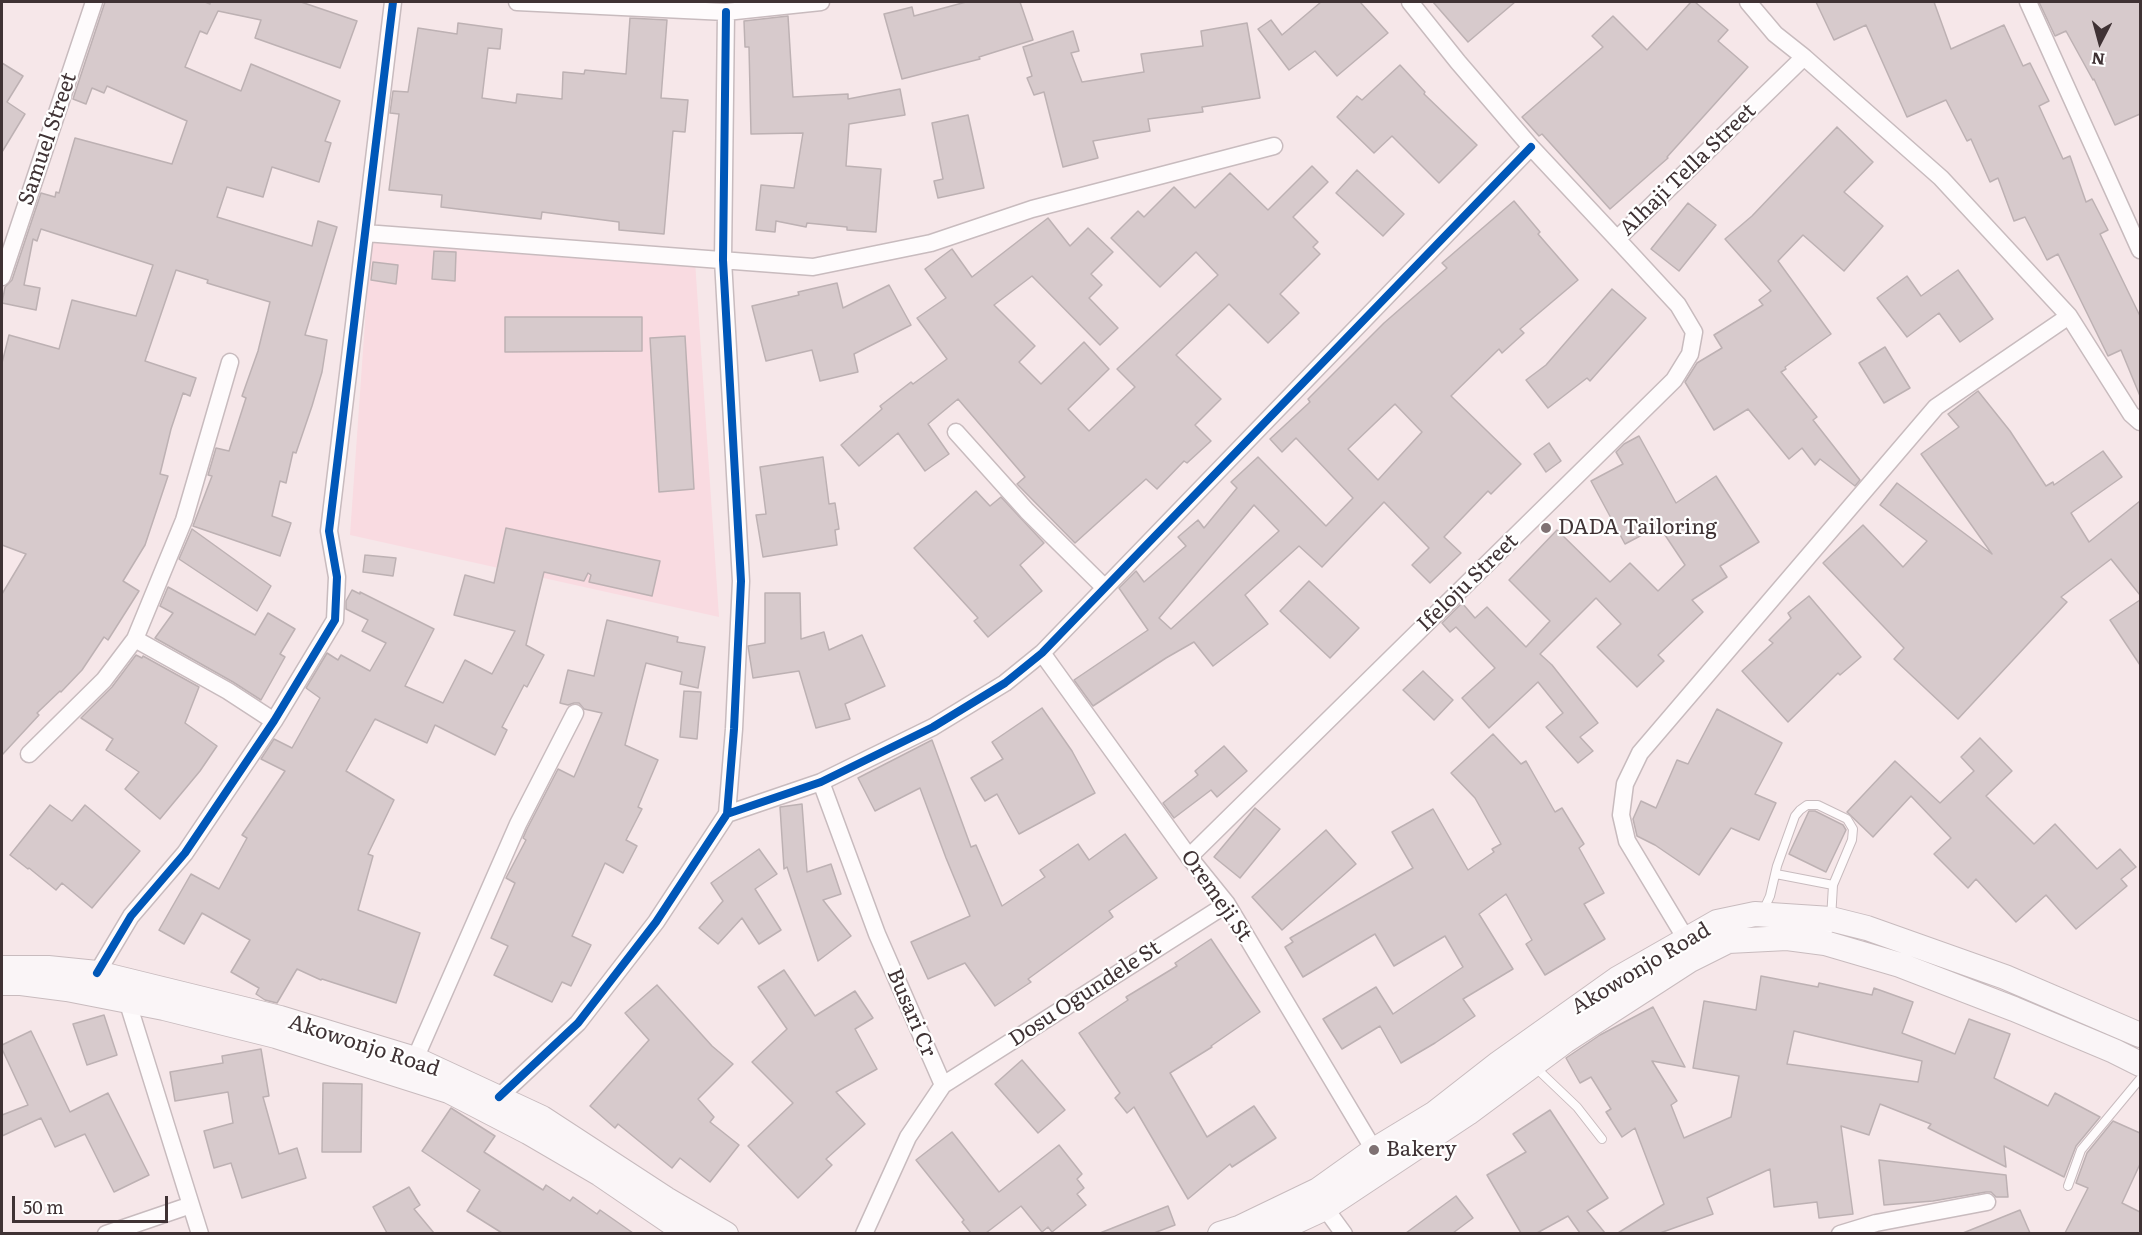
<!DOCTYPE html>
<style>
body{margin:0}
#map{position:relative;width:2142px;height:1235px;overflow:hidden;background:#f6e7e9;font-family:Literata,serif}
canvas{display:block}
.frame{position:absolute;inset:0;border:3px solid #3f3234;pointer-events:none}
.north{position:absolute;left:2070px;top:12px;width:60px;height:60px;-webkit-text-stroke:4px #fff;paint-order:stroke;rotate:186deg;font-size:16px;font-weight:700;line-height:24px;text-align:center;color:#3f3234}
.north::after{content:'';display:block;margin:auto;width:21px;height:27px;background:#3f3234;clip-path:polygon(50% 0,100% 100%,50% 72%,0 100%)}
.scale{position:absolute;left:12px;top:1196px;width:156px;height:27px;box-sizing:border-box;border:3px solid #3f3234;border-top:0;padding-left:8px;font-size:18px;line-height:21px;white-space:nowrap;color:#3f3234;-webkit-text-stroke:4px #fff;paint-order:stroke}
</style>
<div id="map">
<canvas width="2142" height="1235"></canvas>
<div class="frame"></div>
<div class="north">N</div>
<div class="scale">50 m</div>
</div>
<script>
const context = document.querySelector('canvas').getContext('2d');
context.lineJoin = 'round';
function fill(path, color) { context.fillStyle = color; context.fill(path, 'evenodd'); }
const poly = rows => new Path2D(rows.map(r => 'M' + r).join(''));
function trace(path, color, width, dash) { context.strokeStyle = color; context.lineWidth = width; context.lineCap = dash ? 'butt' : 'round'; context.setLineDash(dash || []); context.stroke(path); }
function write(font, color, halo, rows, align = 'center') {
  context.font = font + ' Literata,serif'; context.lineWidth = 4.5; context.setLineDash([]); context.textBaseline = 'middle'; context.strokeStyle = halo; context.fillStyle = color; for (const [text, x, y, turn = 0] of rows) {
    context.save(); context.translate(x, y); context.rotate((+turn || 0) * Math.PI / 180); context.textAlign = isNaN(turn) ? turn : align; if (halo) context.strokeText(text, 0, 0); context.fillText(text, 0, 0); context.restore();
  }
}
const built = poly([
 [371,237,695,261,719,617,350,535]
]);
const building = poly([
 [105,2,205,2,210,4,210,2,301,2,357,21,340,68,255,38,261,20,218,11,207,34,200,31,185,67,241,91,251,64,340,101,325,141,331,143,319,182,272,167,263,197,227,187,217,217,312,246,318,221,337,227,305,335,327,340,322,372,312,406,296,453,293,452,286,483,280,481,272,516,291,523,280,556,193,526,212,476,208,475,216,448,229,451,246,398,242,396,258,351,270,302,207,283,208,280,176,270,145,361,196,378,190,396,183,393,171,429,160,474,168,476,145,545,123,581,139,591,108,640,104,637,82,670,61,692,60,691,37,713,39,715,2,755,2,594,26,554,2,545,2,363,9,335,59,349,72,300,136,316,153,265,41,229,37,241,33,239,24,285,40,288,36,310,2,303,5,287,12,280,41,193,55,197,56,192,59,193,75,138,172,164,187,121,107,86,104,93,92,88,86,104,73,99,105,2],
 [966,2,1020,2,1033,40,979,57,980,59,902,79,884,14,912,7,914,16,966,2],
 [1321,2,1360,2,1388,33,1337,76,1315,51,1289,70,1258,29,1271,20,1282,35,1321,2],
 [1433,2,1515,2,1468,42,1433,2],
 [1691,2,1695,2,1728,30,1718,41,1748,67,1667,157,1668,158,1610,209,1542,134,1539,136,1522,117,1603,47,1592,36,1613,16,1647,50,1691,2],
 [1816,2,1934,2,1951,49,2004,25,2023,66,2030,63,2049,101,2039,106,2063,159,2070,156,2086,202,2092,199,2108,230,2100,234,2140,316,2140,396,2121,350,2108,356,2058,254,2047,260,2025,217,2014,221,1998,178,1990,182,1971,139,1967,141,1946,100,1907,117,1866,25,1834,40,1816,2],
 [2039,2,2140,2,2140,114,2115,125,2094,79,2093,80,2066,31,2055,36,2039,2],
 [788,16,793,97,848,94,848,99,900,89,905,115,849,124,846,166,881,169,876,232,847,230,847,227,807,223,806,227,776,221,775,232,756,230,761,185,794,188,803,133,751,134,749,47,745,47,744,21,788,16],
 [630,18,667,20,661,98,688,100,685,132,673,131,664,234,619,230,619,222,542,212,541,219,441,207,442,195,389,190,399,114,390,113,393,91,408,92,418,28,457,34,458,23,502,29,500,49,488,48,482,98,516,103,517,94,562,99,563,72,584,74,585,70,626,74,630,18],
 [1247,23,1260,98,1202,107,1203,112,1148,119,1150,131,1093,141,1098,158,1063,167,1044,92,1034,95,1027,78,1032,76,1023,47,1073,31,1079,51,1071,53,1082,82,1144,72,1141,54,1203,46,1201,31,1247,23],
 [2,63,23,76,7,102,25,114,2,152,2,63],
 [1400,65,1425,92,1424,94,1477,145,1439,183,1392,136,1374,153,1337,117,1357,96,1362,100,1400,65],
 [968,115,984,188,938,198,934,181,943,179,932,123,968,115],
 [1837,127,1873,162,1844,192,1883,226,1844,271,1803,235,1778,261,1831,334,1785,367,1786,369,1781,372,1817,417,1813,420,1860,480,1855,486,1820,459,1815,465,1802,448,1789,459,1748,409,1714,430,1685,382,1697,363,1722,348,1714,335,1763,305,1759,300,1771,291,1725,239,1752,216,1837,127],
 [1312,166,1328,182,1293,217,1318,242,1313,247,1320,254,1280,294,1299,313,1268,343,1229,304,1176,355,1221,399,1195,425,1211,441,1187,463,1184,461,1157,489,1146,479,1075,543,1017,484,1025,477,958,399,928,424,949,454,925,471,898,433,859,466,841,445,882,409,880,406,911,382,913,384,947,359,917,318,946,298,925,269,952,249,972,277,1048,218,1070,246,1088,228,1113,252,1091,274,1102,285,1089,298,1118,328,1100,345,1032,276,994,305,1035,346,1019,362,1041,384,1084,342,1109,369,1068,409,1089,431,1135,387,1117,369,1218,275,1196,252,1160,287,1111,238,1138,211,1144,217,1174,187,1195,208,1230,173,1268,210,1312,166],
 [1357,170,1404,214,1383,236,1336,193,1357,170],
 [1514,201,1540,232,1538,234,1578,280,1520,329,1524,333,1502,353,1499,349,1451,396,1521,464,1491,494,1488,491,1444,537,1461,553,1430,583,1412,565,1429,548,1384,502,1322,567,1299,546,1245,595,1268,624,1213,666,1194,642,1166,658,1093,706,1074,680,1148,630,1119,588,1136,571,1144,582,1186,546,1178,537,1198,520,1204,528,1237,488,1231,482,1258,457,1326,526,1353,498,1296,438,1282,452,1270,439,1310,402,1308,399,1384,323,1447,268,1442,263,1514,201],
 [1395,404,1422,432,1378,480,1348,449,1395,404],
 [1254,505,1279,531,1171,629,1159,618,1254,505],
 [1688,203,1716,225,1679,271,1651,249,1688,203],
 [434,251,456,252,455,281,432,279,434,251],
 [373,262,398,265,396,284,371,280,373,262],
 [1958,270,1993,319,1960,342,1939,313,1907,337,1877,298,1907,276,1921,296,1958,270],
 [837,283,843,308,889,285,911,325,854,354,858,372,820,381,812,350,766,361,752,306,799,295,798,292,837,283],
 [1612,289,1646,318,1590,381,1587,378,1548,408,1526,380,1546,365,1612,289],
 [505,317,642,317,642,351,505,352,505,317],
 [685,336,694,489,659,492,650,338,685,336],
 [1885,347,1910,388,1884,403,1859,363,1885,347],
 [1978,391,2010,431,2046,486,2053,482,2054,485,2103,451,2122,477,2071,513,2089,542,2140,501,2140,595,2111,559,2061,597,2067,602,1958,719,1894,659,1904,648,1823,563,1863,525,1903,567,1927,541,1880,505,1897,483,1992,554,1921,454,1959,427,1948,414,1978,391],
 [1639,436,1676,503,1716,476,1759,542,1720,566,1727,577,1692,600,1703,612,1658,655,1664,661,1637,687,1597,647,1621,624,1596,598,1540,654,1552,665,1598,723,1580,737,1593,751,1578,763,1546,727,1563,713,1538,682,1489,728,1462,698,1495,668,1456,627,1450,632,1442,623,1462,603,1475,618,1487,607,1526,647,1550,621,1509,580,1557,530,1610,582,1630,563,1658,591,1685,565,1659,526,1625,544,1591,481,1623,464,1616,452,1624,444,1639,436],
 [1549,443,1561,461,1546,472,1534,454,1549,443],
 [823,457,829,504,835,503,839,529,835,530,837,545,763,557,756,515,766,514,760,467,823,457],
 [976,491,990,506,1001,497,1044,543,1020,565,1042,591,988,637,974,621,978,618,914,548,976,491],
 [506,528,660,561,652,596,589,582,591,575,588,573,584,581,544,572,526,645,544,655,527,687,524,685,502,727,507,730,495,755,435,725,427,743,375,719,346,771,394,800,368,854,373,856,358,910,420,933,396,1003,322,979,321,980,297,969,277,1003,265,1000,256,994,259,988,231,972,250,940,202,913,184,944,159,930,191,874,219,889,247,838,242,835,285,771,261,759,274,739,292,748,320,698,306,688,327,653,338,660,341,655,370,671,386,643,362,631,368,620,346,609,346,601,352,590,360,594,360,592,434,629,405,686,443,703,465,660,492,674,515,631,454,615,465,575,494,583,506,528],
 [192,529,271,586,257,611,179,559,192,529],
 [365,555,396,558,393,576,363,572,365,555],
 [1309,581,1359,628,1330,658,1280,611,1309,581],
 [168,587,255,635,268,613,295,629,280,654,285,657,261,700,233,682,155,638,173,613,160,606,168,587],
 [765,593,800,593,801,639,824,632,829,650,862,635,885,686,845,704,850,719,816,728,799,671,753,678,748,646,765,643,765,593],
 [1809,596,1861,657,1840,675,1838,673,1788,722,1742,671,1773,643,1769,640,1791,618,1788,613,1809,596],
 [2140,600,2140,665,2110,620,2140,600],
 [607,620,678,637,677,642,705,647,698,688,680,684,682,672,646,663,625,745,658,760,638,807,642,809,626,840,637,846,623,873,605,863,572,936,591,945,571,986,562,982,552,1002,494,975,508,946,491,938,515,883,506,878,526,840,523,838,527,829,558,769,574,777,602,713,584,709,579,703,574,703,568,705,560,703,568,670,594,676,607,620],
 [136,655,142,658,143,656,199,687,185,723,217,746,200,771,160,819,125,789,139,772,106,750,113,739,81,718,112,687,136,655],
 [1423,671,1453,700,1434,720,1403,690,1423,671],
 [684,691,701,692,697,739,680,737,684,691],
 [1042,708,1072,751,1095,793,1019,834,997,794,985,801,971,778,1003,759,992,742,1042,708],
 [1717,709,1782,743,1755,794,1776,803,1759,840,1731,828,1699,875,1655,845,1637,836,1633,819,1641,801,1656,808,1677,760,1688,764,1717,709],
 [1493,734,1521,764,1526,761,1555,812,1562,808,1584,844,1579,848,1604,893,1584,904,1605,939,1545,975,1526,944,1532,940,1506,894,1479,914,1513,969,1463,999,1475,1016,1435,1043,1401,1063,1380,1026,1342,1049,1323,1019,1376,987,1393,1014,1463,967,1445,936,1394,966,1375,934,1303,977,1285,947,1293,942,1290,938,1413,868,1392,832,1433,809,1468,870,1494,852,1492,849,1501,844,1475,798,1451,773,1493,734],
 [1980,738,2012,771,1986,796,2034,844,2055,824,2097,869,2120,849,2136,867,2121,879,2127,886,2076,929,2046,895,2016,922,1976,879,1968,888,1934,854,1951,838,1911,796,1873,837,1847,812,1895,761,1940,803,1974,771,1961,757,1980,738],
 [932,740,971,847,976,845,1002,906,1045,877,1040,870,1078,844,1089,860,1125,834,1157,878,1109,911,1113,917,1028,979,1031,982,995,1006,965,963,928,979,911,942,970,916,946,858,920,788,875,811,858,778,932,740],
 [1224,746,1247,771,1217,797,1211,790,1174,818,1163,803,1198,775,1195,771,1224,746],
 [802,804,807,872,831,864,841,894,823,900,851,936,818,961,787,867,784,869,780,807,802,804],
 [50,805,72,821,85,805,140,851,92,908,62,883,56,890,29,868,28,869,10,855,50,805],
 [1255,808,1280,829,1240,878,1214,857,1255,808],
 [1809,811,1815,811,1843,825,1846,830,1826,872,1789,854,1809,811],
 [1326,830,1356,864,1282,930,1252,897,1326,830],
 [759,849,777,874,755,889,781,930,759,944,742,918,718,944,699,928,723,901,711,883,759,849],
 [1211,939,1260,1012,1211,1046,1212,1047,1170,1073,1207,1137,1254,1106,1276,1138,1232,1167,1230,1164,1188,1199,1134,1107,1127,1113,1115,1098,1120,1093,1079,1033,1128,1000,1126,997,1177,966,1175,963,1211,939],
 [784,970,815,1016,855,991,873,1018,855,1029,877,1069,836,1092,865,1124,826,1159,832,1165,798,1198,748,1146,793,1103,752,1062,787,1029,758,987,784,970],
 [1761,976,1818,987,1819,983,1872,995,1874,988,1913,1002,1902,1033,1955,1054,1969,1019,2010,1034,1994,1078,2048,1106,2055,1093,2100,1117,2076,1146,2064,1177,2004,1146,2006,1167,1928,1128,1931,1124,1880,1104,1869,1135,1841,1126,1853,1214,1819,1218,1817,1202,1774,1207,1770,1169,1707,1198,1713,1214,1660,1233,1618,1233,1664,1204,1635,1128,1622,1137,1606,1112,1611,1109,1591,1077,1580,1083,1566,1058,1600,1035,1653,1007,1685,1067,1652,1061,1677,1101,1671,1105,1684,1138,1731,1117,1739,1076,1693,1068,1704,1001,1756,1010,1761,976],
 [1794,1031,1922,1061,1918,1082,1787,1064,1794,1031],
 [657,985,712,1046,733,1064,698,1099,714,1117,710,1122,739,1145,710,1182,680,1158,672,1168,618,1124,615,1128,590,1106,649,1040,625,1013,657,985],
 [104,1015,117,1055,87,1065,73,1024,104,1015],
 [31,1031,70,1112,108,1093,149,1175,114,1192,85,1134,55,1147,41,1118,2,1136,2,1115,28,1105,2,1049,2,1045,31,1031],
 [261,1049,269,1096,263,1097,279,1154,297,1148,306,1178,242,1198,231,1163,214,1168,204,1131,233,1123,228,1092,175,1101,170,1072,223,1063,222,1056,261,1049],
 [1022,1060,1065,1110,1038,1133,995,1084,1022,1060],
 [323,1083,362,1084,361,1152,322,1152,323,1083],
 [451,1108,495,1136,484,1152,543,1190,546,1185,570,1201,573,1197,597,1214,600,1210,633,1233,502,1233,467,1211,480,1190,422,1151,451,1108],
 [1550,1110,1608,1198,1587,1211,1605,1233,1580,1233,1568,1216,1537,1233,1521,1233,1487,1175,1526,1152,1513,1134,1550,1110],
 [2113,1121,2140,1133,2140,1164,2122,1203,2140,1212,2140,1233,2065,1233,2088,1188,2076,1183,2087,1153,2113,1121],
 [952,1132,999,1192,1059,1145,1082,1174,1077,1179,1084,1188,1077,1194,1086,1205,1052,1232,1048,1227,1042,1232,1021,1206,986,1233,971,1233,962,1222,964,1220,916,1160,952,1132],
 [1879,1160,2006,1175,2008,1197,1996,1197,1991,1192,1986,1192,1933,1201,1884,1205,1879,1160],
 [409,1187,420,1205,414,1209,434,1233,387,1233,373,1207,409,1187],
 [1456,1196,1473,1218,1453,1233,1406,1233,1456,1196],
 [1168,1206,1175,1225,1154,1233,1100,1233,1168,1206],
 [2020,1210,2030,1233,1963,1233,2020,1210]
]);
const lane = poly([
 [1776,874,1833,885],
 [1763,911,1770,896,1777,866,1795,816,1800,810,1807,805,1818,805,1847,819,1853,829,1852,840,1833,885,1831,919,1825,942],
 [1535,1067,1577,1107,1602,1139],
 [2068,1186,2081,1150,2140,1079]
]);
const street = poly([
 [517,2,726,12,821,2],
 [1410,2,1458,62,1531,147,1617,239,1804,57],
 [1748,2,1775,34,1804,57,1941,178,2069,316,2131,414,2140,422],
 [2028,2,2140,250],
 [365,233,813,267,931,243,1032,209,1274,146],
 [2,277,94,2],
 [956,432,1027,511,1104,587],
 [135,639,228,691,274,721],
 [1042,653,1189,857,1227,904,1374,1150],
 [29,754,104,680,135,639,184,520,230,362],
 [821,782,877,934,943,1085,908,1137,864,1234],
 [727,814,821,782,933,727,1005,683,1042,653,1531,147],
 [1189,857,1674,380,1690,354,1694,332,1678,305,1617,239],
 [1686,939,1627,841,1621,815,1625,784,1640,753,1936,407,2069,316],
 [97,973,131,916,185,853,274,721,335,620,337,577,329,531,393,2],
 [127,1000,200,1234],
 [415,1059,518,824,575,713],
 [943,1085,1227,904],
 [499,1097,578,1023,656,922,727,814,734,729,741,581,723,260,726,12],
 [1325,1208,1344,1234],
 [106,1234,191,1205],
 [1840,1234,1876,1223,1987,1202]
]);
const secondary = poly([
 [2,968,48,968,97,973,280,1018,415,1059,542,1118,666,1199,726,1234],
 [2,983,21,983,67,989,164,1008,276,1036,449,1091,528,1132,600,1174,688,1234],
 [1220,1234,1239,1228,1318,1190,1374,1150,1435,1113,1499,1063,1617,979,1717,922,1755,914,1831,919,1867,928,2005,977,2140,1035],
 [1269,1234,1325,1208,1468,1113,1565,1041,1690,960,1728,941,1787,938,1825,943,1900,965,2014,1009,2114,1051,2140,1064]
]);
const cycleway = poly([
 [727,814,821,782,933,727,1005,683,1042,653,1531,147],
 [97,973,131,916,185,853,274,721,335,620,337,577,329,531,393,2],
 [499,1097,578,1023,656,922,727,814,734,729,741,581,723,260,726,12]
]);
const markers = [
 [1546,528,6,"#7f7173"],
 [1374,1150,6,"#7f7173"]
];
const streetNames = [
 ["Samuel Street",48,139,-71],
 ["Alhaji Tella Street",1688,170,-44],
 ["Ifeloju Street",1468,583,-44],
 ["Oremeji St",1216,896,55],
 ["Akowonjo Road",1641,969,-31],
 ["Dosu Ogundele St",1085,994,-33],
 ["Busari Cr",911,1013,67],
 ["Akowonjo Road",364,1046,18]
];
const poiNames = [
 ["DADA Tailoring",1558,528],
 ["Bakery",1386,1150]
];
fill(built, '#f9dbe1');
fill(building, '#d7cacc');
trace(building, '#bdb1b3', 1.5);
trace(lane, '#c8bbbe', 10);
trace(street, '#c8bbbe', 19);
trace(secondary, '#c8bbbe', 26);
trace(lane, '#fefbfc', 8);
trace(street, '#fefbfc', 16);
trace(secondary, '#faf5f7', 24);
trace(cycleway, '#0057b8', 8);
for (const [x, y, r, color] of markers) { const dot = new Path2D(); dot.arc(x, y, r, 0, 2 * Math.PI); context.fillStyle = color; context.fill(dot); trace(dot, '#fff', 2); }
write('21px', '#3f3234', '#fff', streetNames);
write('21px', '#3f3234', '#fff', poiNames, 'left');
</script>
